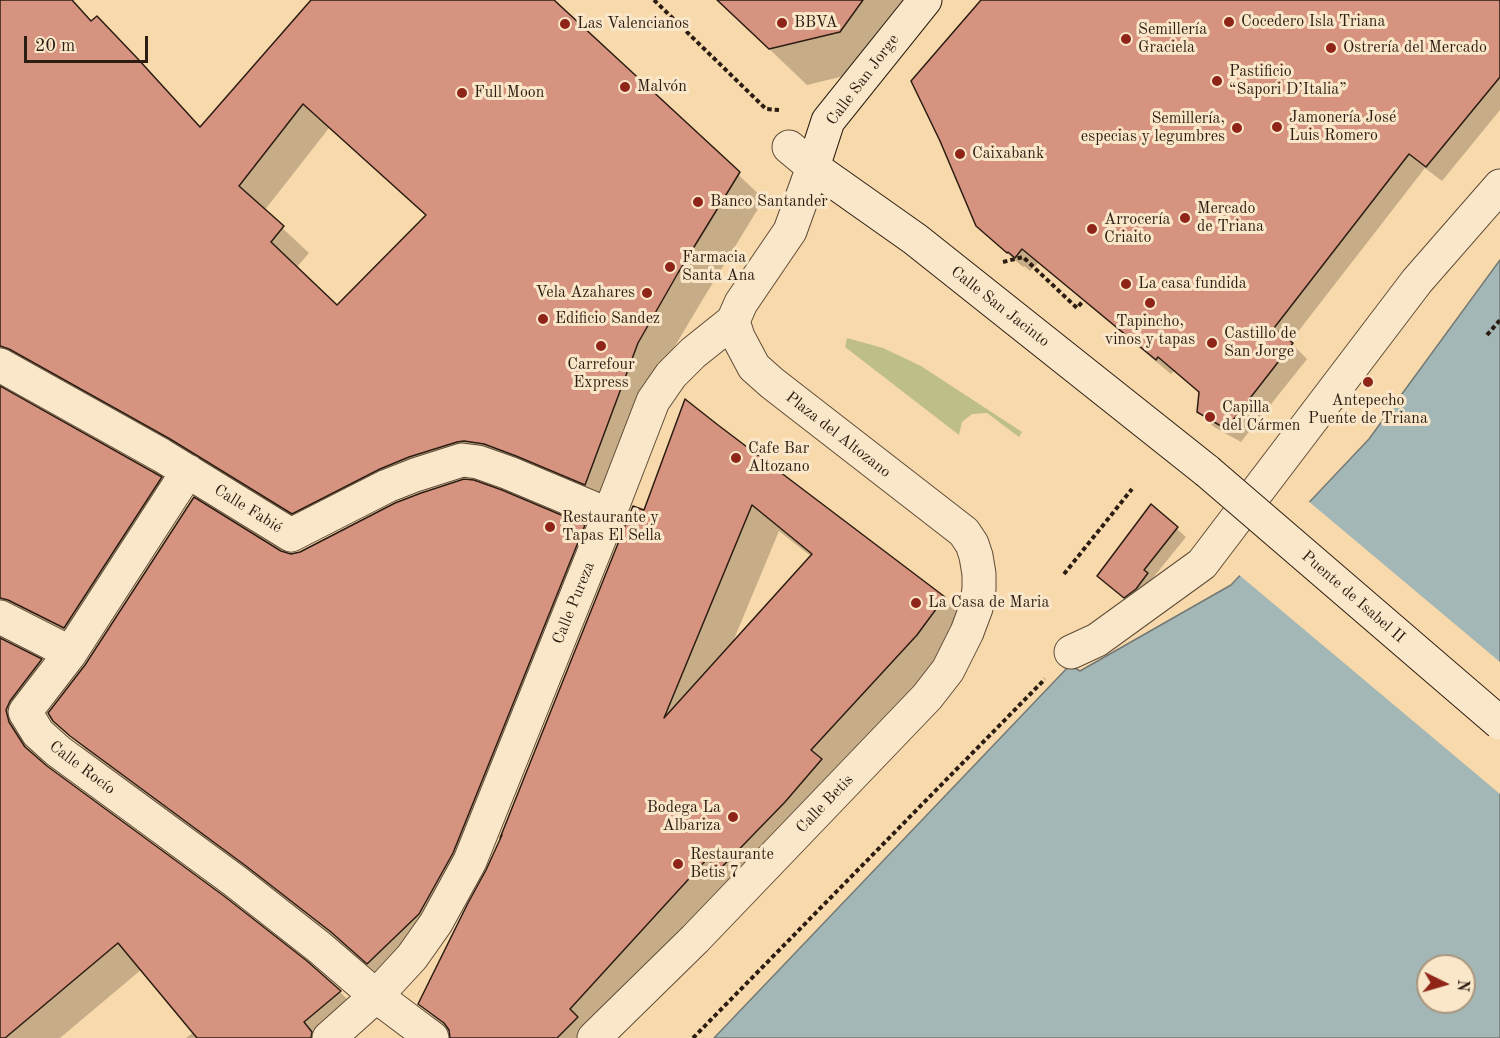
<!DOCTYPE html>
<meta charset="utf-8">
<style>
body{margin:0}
#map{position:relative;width:1500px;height:1038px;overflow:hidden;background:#f8d9ab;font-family:"Old Standard TT",serif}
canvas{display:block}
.north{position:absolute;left:1416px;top:954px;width:60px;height:60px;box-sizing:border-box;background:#fae6c8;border:2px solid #a8967f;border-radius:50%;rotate:95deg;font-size:16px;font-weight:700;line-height:24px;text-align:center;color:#2c1d12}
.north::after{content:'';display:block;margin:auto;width:21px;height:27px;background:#8f2418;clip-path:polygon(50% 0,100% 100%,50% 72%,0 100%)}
.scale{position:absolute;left:24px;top:36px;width:124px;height:27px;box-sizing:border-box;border:3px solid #2c1d12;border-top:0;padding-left:8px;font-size:18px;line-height:21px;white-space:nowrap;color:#2c1d12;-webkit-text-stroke:4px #fae6c8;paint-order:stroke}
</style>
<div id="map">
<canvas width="1500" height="1038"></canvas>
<div class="north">N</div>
<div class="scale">20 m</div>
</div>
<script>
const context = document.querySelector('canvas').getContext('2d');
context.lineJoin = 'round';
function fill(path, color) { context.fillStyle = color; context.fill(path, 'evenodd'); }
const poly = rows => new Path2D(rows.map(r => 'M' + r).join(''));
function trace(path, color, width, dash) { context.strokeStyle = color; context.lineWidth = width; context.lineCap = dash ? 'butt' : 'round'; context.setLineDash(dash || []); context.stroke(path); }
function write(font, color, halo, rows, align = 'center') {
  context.font = font + ' "Old Standard TT",serif'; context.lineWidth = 6; context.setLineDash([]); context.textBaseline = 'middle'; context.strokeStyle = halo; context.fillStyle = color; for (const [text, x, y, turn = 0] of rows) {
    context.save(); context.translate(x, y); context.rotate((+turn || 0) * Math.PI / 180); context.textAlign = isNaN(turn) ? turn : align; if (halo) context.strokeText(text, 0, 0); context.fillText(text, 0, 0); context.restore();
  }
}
const green = poly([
 [847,338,883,348,921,366,1022,432,1019,437,987,413,972,414,962,422,959,435,845,347]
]);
const water = poly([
 [1500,260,1500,1038,714,1038,1070,665,1080,671,1231,585,1369,439,1500,260],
 [1428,966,1464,966,1464,1002,1428,1002,1428,966]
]);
const pier = poly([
 [1307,500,1500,662,1500,794,1238,574]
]);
const shadow = poly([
 [0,0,75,0,73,2,92,22,122,43,202,128,313,0,555,0,586,31,764,199,703,299,662,368,611,509,491,466,406,493,318,538,8,382,6,392,161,479,186,504,90,653,8,634,6,643,41,661,66,686,35,727,34,749,46,767,306,963,340,992,365,1017,340,1038,186,1038,194,1032,142,969,60,1038,0,1038],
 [329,128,426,216,337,307,296,268,309,253,264,211],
 [718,0,926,0,877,68,807,85],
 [983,0,1500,0,1500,110,1442,181,1425,168,1290,342,1307,359,1241,442,1214,427,1199,412,1200,394,1174,371,1171,374,1038,263,1030,271,1024,266,1023,267,993,241],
 [686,401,944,598,971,625,598,1038,452,1038,451,1034,420,1004,488,871,645,512],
 [779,531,812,557,732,644],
 [1151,506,1186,537,1152,579,1156,582,1133,605,1108,585],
 [584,526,606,548,475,875,390,985,354,954,270,888,94,758,54,720,281,552,290,555]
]);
const building = poly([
 [0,0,72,0,91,21,97,16,138,59,200,127,311,0,554,0,740,172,678,273,638,343,585,485,516,456,484,444,464,441,457,442,409,457,380,469,292,514,170,439,9,349,0,346,0,0],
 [303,104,426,215,337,305,271,242,284,226,239,186,303,104],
 [717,0,863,0,840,32,769,49,717,0],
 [981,0,1500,0,1500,77,1426,167,1409,154,1274,328,1293,343,1226,429,1197,412,1199,392,1158,357,1156,360,1022,249,1015,258,1008,252,1007,253,976,226,940,141,911,81,981,0],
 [0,386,162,477,64,628,8,600,0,598,0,386],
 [685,399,718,425,945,597,917,635,811,750,822,759,785,802,719,870,707,859,570,1009,578,1017,557,1038,450,1038,449,1030,444,1023,418,1004,468,903,486,870,502,835,500,838,633,506,644,510,685,399],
 [752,505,812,554,664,718,752,505],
 [464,479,474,480,502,490,585,525,453,853,419,914,367,964,331,932,246,866,70,736,53,721,48,713,85,665,194,497,281,551,291,554,300,552,395,503,421,493,464,479],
 [1151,504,1178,527,1144,570,1148,573,1136,589,1124,598,1097,576,1151,504],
 [0,638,42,659,10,701,6,710,9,722,25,747,47,766,224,896,307,961,341,991,304,1022,312,1032,311,1038,197,1038,118,943,5,1038,0,1038,0,638]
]);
const path = poly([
 [654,0,766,109,779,110],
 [1003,262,1023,257,1077,308,1083,301],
 [1487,335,1500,320],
 [1064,574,1132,489],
 [693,1038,1045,679]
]);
const street = poly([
 [0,365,161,455,291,535,387,486,415,475,462,460,478,462,509,473,609,515],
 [188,471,69,655,25,712,38,733,58,751,235,881,319,947,376,996,432,1038],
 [0,617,61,648,69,655],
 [1071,652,1097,640,1202,564,1417,281,1500,186],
 [329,1038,376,996,412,957,436,923,470,861,609,515,653,401,671,375,693,353,733,321,741,303,790,231,813,167,789,147],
 [594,1038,695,939,927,697,948,670,967,632,976,608,979,589,979,574,976,556,972,544,964,532,772,383,754,367,738,337,733,321]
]);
const secondary = poly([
 [925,0,828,121,813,167,915,239,1207,471]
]);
const secondaryBridge = poly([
 [1207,471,1500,723]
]);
const markers = [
 [1229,22,6,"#8f2418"],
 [782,23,6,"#8f2418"],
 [565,24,6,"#8f2418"],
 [1126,39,6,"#8f2418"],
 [1331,48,6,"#8f2418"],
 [1217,81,6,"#8f2418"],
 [625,87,6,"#8f2418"],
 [462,93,6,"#8f2418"],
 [1277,127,6,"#8f2418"],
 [1237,128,6,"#8f2418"],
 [960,154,6,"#8f2418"],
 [698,202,6,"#8f2418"],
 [1185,218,6,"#8f2418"],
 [1092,229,6,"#8f2418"],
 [670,267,6,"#8f2418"],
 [1126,284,6,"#8f2418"],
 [647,293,6,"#8f2418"],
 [1150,303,6,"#8f2418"],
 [543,319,6,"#8f2418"],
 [1212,343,6,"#8f2418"],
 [601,346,6,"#8f2418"],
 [1368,382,6,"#8f2418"],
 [1210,417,6,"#8f2418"],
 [736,458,6,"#8f2418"],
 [550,527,6,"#8f2418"],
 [916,603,6,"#8f2418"],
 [733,817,6,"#8f2418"],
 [678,864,6,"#8f2418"]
];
const poiNames = [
 ["Cocedero Isla Triana",1241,22],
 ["BBVA",794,23],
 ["Las Valencianos",577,24],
 ["Semillería",1138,30],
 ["Graciela",1138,48],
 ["Ostrería del Mercado",1343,48],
 ["Pastificio",1229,72],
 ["“Sapori D’Italia”",1229,90],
 ["Malvón",637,87],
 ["Full Moon",474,93],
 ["Jamonería José",1289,118],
 ["Luis Romero",1289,136],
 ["Semillería,",1225,119,"right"],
 ["especias y legumbres",1225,137,"right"],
 ["Caixabank",972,154],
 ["Banco Santander",710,202],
 ["Mercado",1197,209],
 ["de Triana",1197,227],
 ["Arrocería",1104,220],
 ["Criaito",1104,238],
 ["Farmacia",682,258],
 ["Santa Ana",682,276],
 ["La casa fundida",1138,284],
 ["Vela Azahares",635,293,"right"],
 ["Edificio Sandez",555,319],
 ["Tapincho,",1150,322,"center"],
 ["vinos y tapas",1150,340,"center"],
 ["Castillo de",1224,334],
 ["San Jorge",1224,352],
 ["Carrefour",601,365,"center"],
 ["Express",601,383,"center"],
 ["Antepecho",1368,401,"center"],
 ["Puente de Triana",1368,419,"center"],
 ["Capilla",1222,408],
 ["del Cármen",1222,426],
 ["Cafe Bar",748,449],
 ["Altozano",748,467],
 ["Restaurante y",562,518],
 ["Tapas El Sella",562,536],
 ["La Casa de Maria",928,603],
 ["Bodega La",721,808,"right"],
 ["Albariza",721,826,"right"],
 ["Restaurante",690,855],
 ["Betis 7",690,873]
];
const streetNames = [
 ["Calle San Jorge",863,80,-53],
 ["Calle San Jacinto",1000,307,38],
 ["Plaza del Altozano",838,435,38],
 ["Calle Fabié",248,509,32],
 ["Puente de Isabel II",1353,597,41],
 ["Calle Pureza",574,603,-68],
 ["Calle Rocío",82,768,37],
 ["Calle Betis",825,804,-46]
];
fill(green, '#bebf88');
fill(water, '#a3b7b6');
trace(water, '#737974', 1.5);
fill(pier, '#f8d9ab');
fill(shadow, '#0003');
fill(building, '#d6937f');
trace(building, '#2c1d12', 1.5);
trace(street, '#5f4c38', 35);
trace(secondary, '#2c1d12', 35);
trace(path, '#2c1d12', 4, [4.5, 3]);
trace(street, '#fae6c8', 33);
trace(secondary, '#fae6c8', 33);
trace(secondaryBridge, '#2c1d12', 35, []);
trace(secondaryBridge, '#fae6c8', 33);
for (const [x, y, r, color] of markers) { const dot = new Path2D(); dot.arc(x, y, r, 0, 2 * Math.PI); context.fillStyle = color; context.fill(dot); trace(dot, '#fae6c8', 2); }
write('16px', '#2c1d12', '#fae6c8', poiNames, 'left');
write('16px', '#2c1d12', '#fae6c8', streetNames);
</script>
